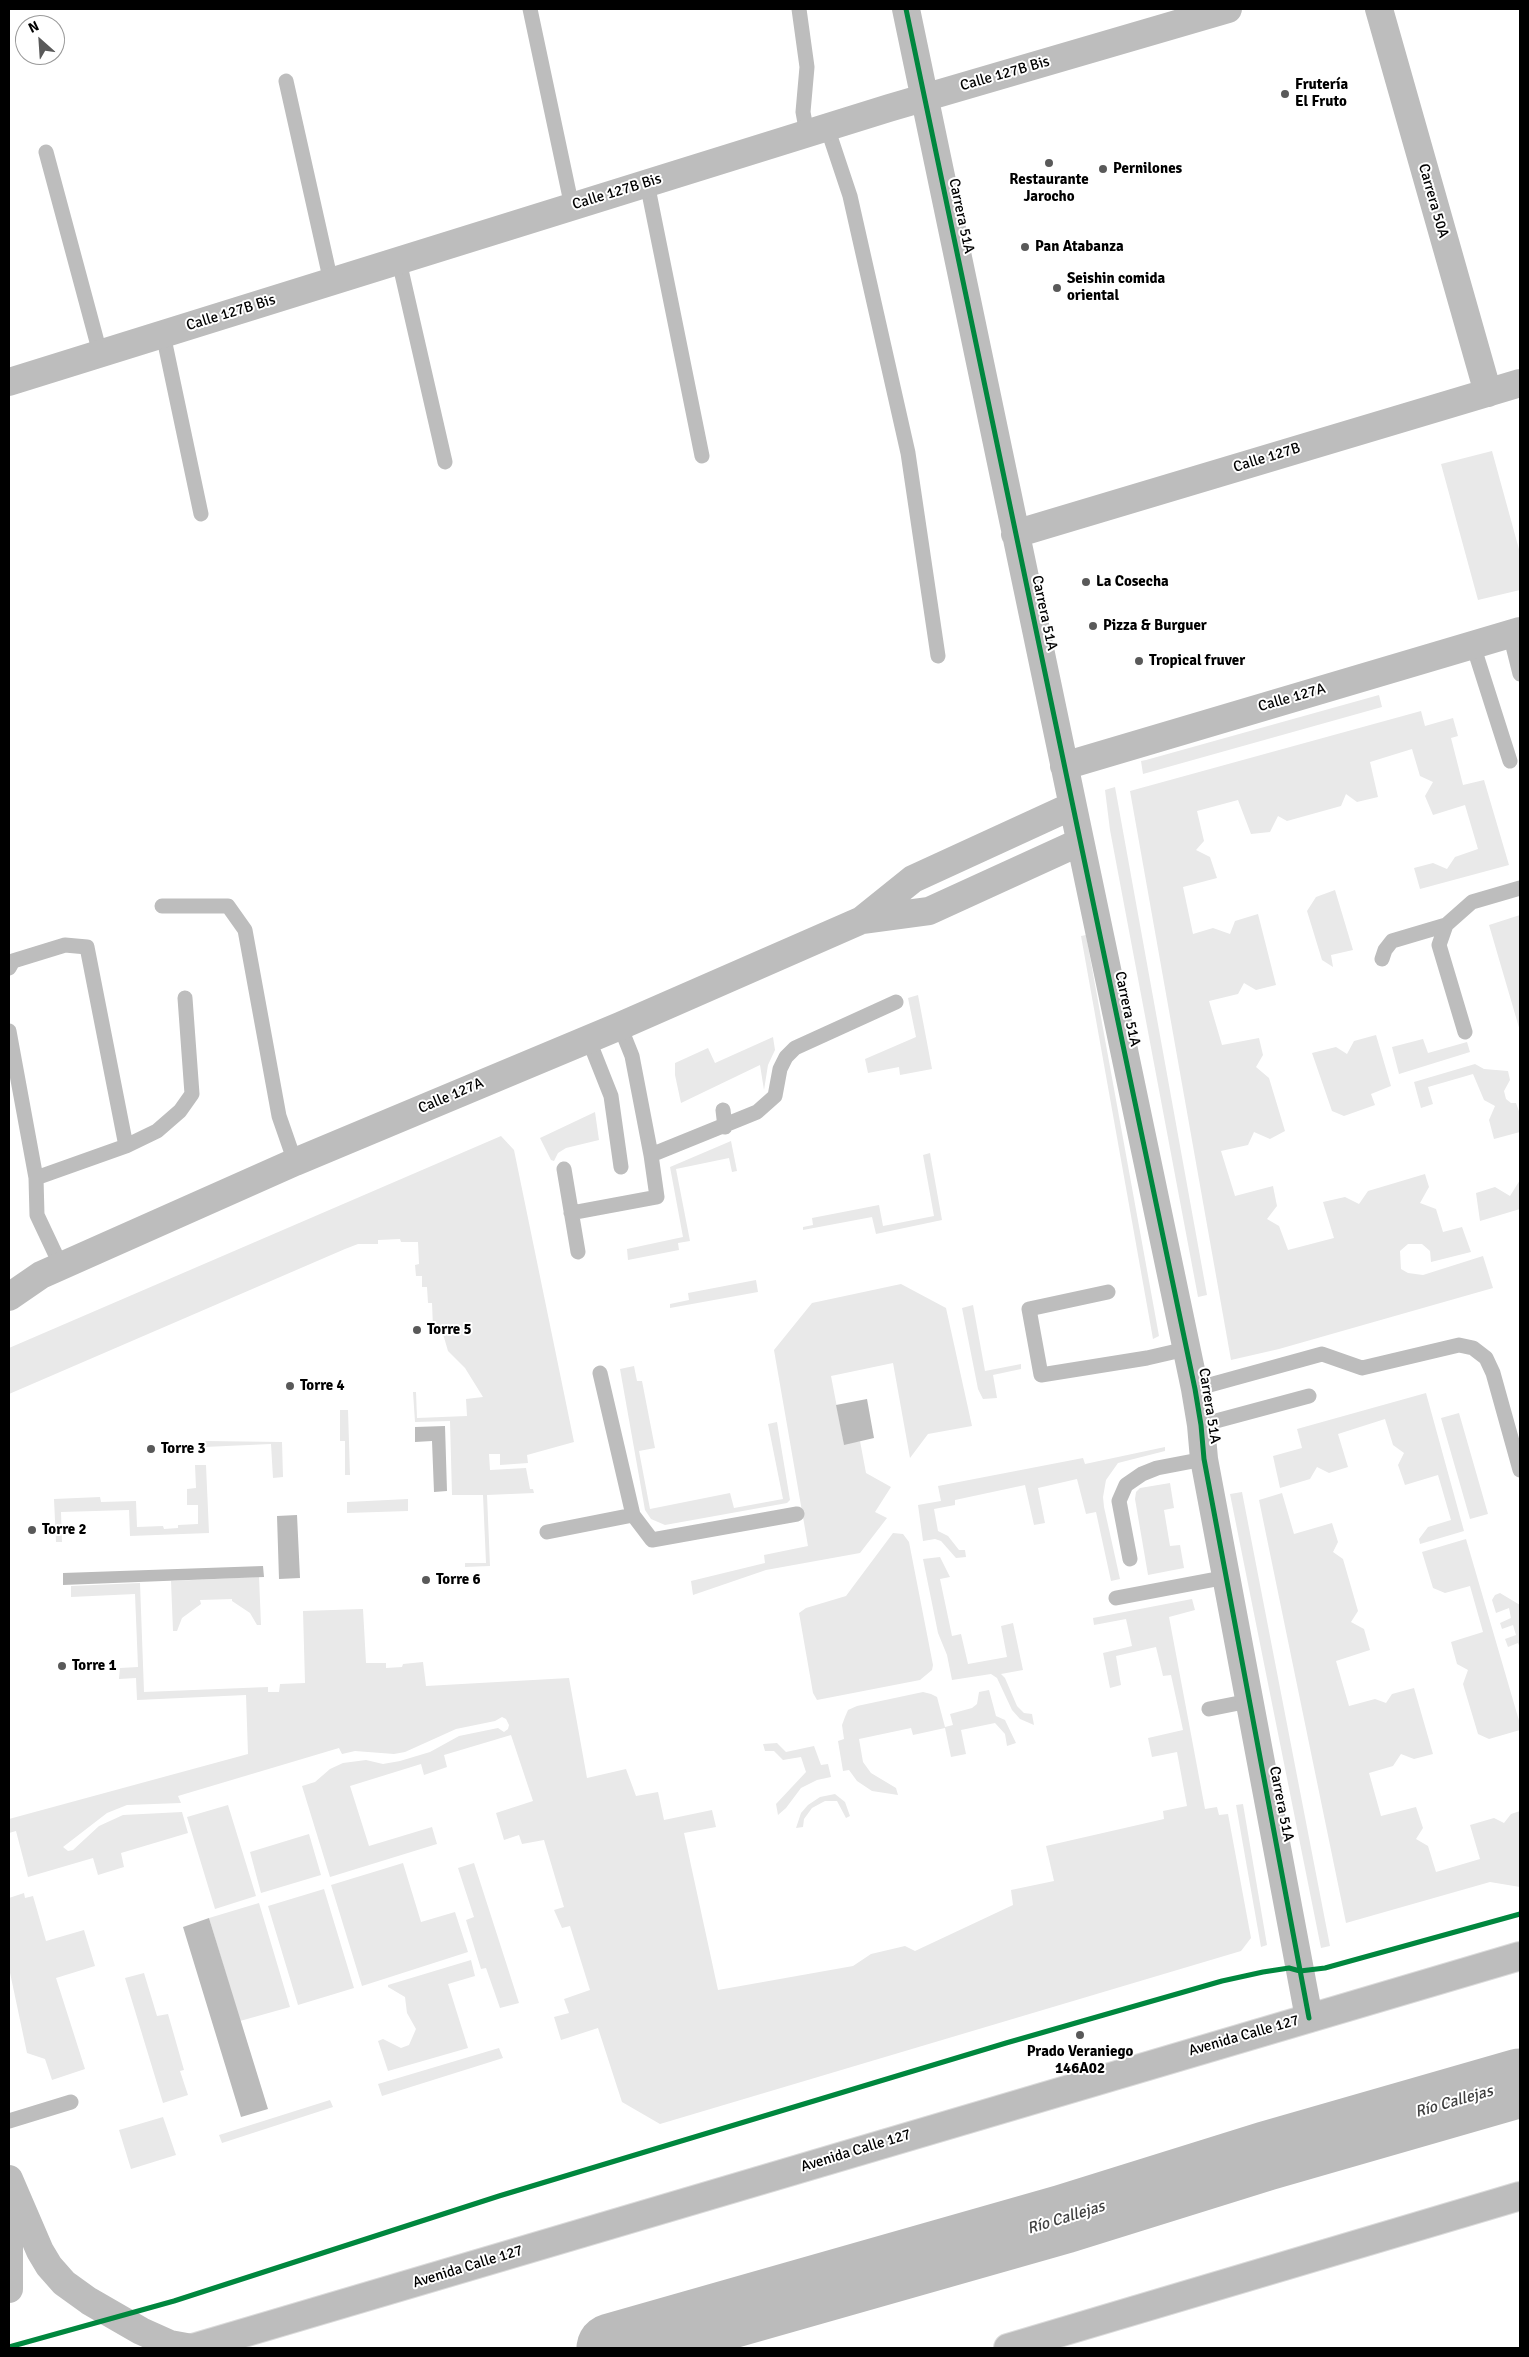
<!DOCTYPE html>
<meta charset="utf-8">
<style>
body{margin:0}
#map{position:relative;width:1529px;height:2357px;overflow:hidden;background:#fff;font-family:Signika,sans-serif}
canvas{display:block}
.frame{position:absolute;inset:0;border:10px solid #000;pointer-events:none}
.north{position:absolute;left:15px;top:15px;width:50px;height:50px;box-sizing:border-box;background:#fff;border:1px solid #999;border-radius:50%;rotate:334deg;font-size:14px;font-weight:700;line-height:20px;text-align:center;color:#000}
.north::after{content:'';display:block;margin:auto;width:18px;height:22px;background:#595959;clip-path:polygon(50% 0,100% 100%,50% 72%,0 100%)}
</style>
<div id="map">
<canvas width="1529" height="2357"></canvas>
<div class="frame"></div>
<div class="north">N</div>
</div>
<script>
const context = document.querySelector('canvas').getContext('2d');
context.lineJoin = 'round';
function fill(path, color) { context.fillStyle = color; context.fill(path, 'evenodd'); }
const poly = rows => new Path2D(rows.map(r => 'M' + r).join(''));
function trace(path, color, width, dash) { context.strokeStyle = color; context.lineWidth = width; context.lineCap = dash ? 'butt' : 'round'; context.setLineDash(dash || []); context.stroke(path); }
function write(font, color, halo, rows, align = 'center') {
  context.font = font + ' Signika,sans-serif'; context.lineWidth = 4; context.setLineDash([]); context.textBaseline = 'middle'; context.strokeStyle = halo; context.fillStyle = color; for (const [text, x, y, turn = 0] of rows) {
    context.save(); context.translate(x, y); context.rotate((+turn || 0) * Math.PI / 180); context.textAlign = isNaN(turn) ? turn : align; if (halo) context.strokeText(text, 0, 0); context.fillText(text, 0, 0); context.restore();
  }
}
const green = poly([
 [1492,451,1520,553,1520,590,1478,600,1441,464],
 [1379,695,1382,707,1143,774,1141,761,1146,760],
 [1421,711,1425,726,1453,718,1458,736,1451,738,1463,785,1484,780,1509,865,1420,889,1414,868,1433,863,1447,869,1455,857,1478,849,1465,805,1433,815,1425,796,1433,782,1420,776,1412,749,1370,762,1378,797,1357,802,1346,794,1341,806,1287,821,1278,816,1270,832,1251,834,1238,800,1197,811,1204,841,1196,850,1210,857,1217,878,1183,887,1193,934,1213,928,1230,934,1235,921,1258,914,1276,985,1256,990,1244,983,1238,994,1209,1001,1222,1045,1259,1038,1263,1055,1256,1067,1269,1078,1285,1131,1270,1139,1254,1132,1248,1145,1221,1151,1235,1196,1273,1186,1277,1206,1267,1219,1279,1226,1288,1250,1334,1238,1323,1202,1345,1197,1359,1204,1368,1191,1425,1174,1429,1187,1420,1203,1436,1209,1443,1232,1462,1227,1471,1252,1431,1262,1430,1251,1422,1244,1408,1244,1400,1251,1401,1269,1408,1273,1423,1275,1483,1256,1493,1288,1279,1349,1231,1360,1130,791],
 [1115,787,1207,1295,1198,1297,1110,830,1105,790],
 [1335,890,1353,950,1331,955,1333,967,1322,960,1307,911,1316,897],
 [1520,915,1520,1031,1489,925],
 [1086,935,1159,1336,1153,1339,1081,936],
 [918,995,932,1069,900,1075,899,1067,868,1073,865,1059,916,1037,908,998],
 [1376,1035,1391,1086,1371,1094,1375,1105,1344,1116,1332,1111,1312,1053,1336,1047,1347,1054,1354,1041],
 [773,1037,775,1050,768,1065,764,1090,760,1065,681,1103,675,1075,675,1063,708,1048,715,1063],
 [1423,1039,1428,1053,1467,1042,1470,1052,1399,1074,1392,1047],
 [1475,1064,1484,1069,1508,1071,1510,1080,1504,1091,1506,1099,1511,1103,1516,1103,1520,1114,1520,1132,1494,1139,1489,1120,1495,1106,1484,1100,1473,1074,1428,1087,1433,1104,1421,1108,1414,1082],
 [595,1112,599,1140,566,1148,558,1153,554,1161,551,1160,540,1138],
 [501,1136,514,1150,574,1442,527,1455,528,1463,500,1465,500,1454,489,1454,490,1470,526,1468,530,1489,533,1489,534,1493,487,1495,490,1566,465,1567,465,1563,486,1563,483,1495,452,1495,450,1421,415,1422,413,1392,416,1392,417,1418,467,1416,466,1399,483,1397,465,1368,448,1351,441,1327,433,1327,432,1303,428,1303,427,1287,422,1287,422,1276,416,1276,415,1265,419,1264,418,1242,401,1242,400,1239,378,1240,378,1244,358,1244,345,1249,9,1394,9,1348],
 [731,1141,737,1171,732,1172,729,1158,676,1169,690,1241,678,1243,679,1250,628,1260,627,1249,683,1237,670,1167],
 [930,1153,942,1220,876,1234,872,1217,803,1230,803,1227,813,1225,812,1218,879,1205,883,1226,934,1216,923,1155],
 [1520,1180,1520,1209,1480,1221,1476,1193,1495,1187,1510,1196],
 [756,1280,758,1292,670,1308,670,1304,689,1300,688,1293],
 [901,1284,946,1308,972,1426,928,1434,910,1458,893,1363,831,1376,844,1444,860,1441,866,1473,891,1487,875,1512,887,1518,860,1553,766,1570,693,1595,691,1581,765,1563,764,1555,808,1546,774,1350,812,1303],
 [973,1305,985,1371,1021,1364,1021,1369,993,1375,997,1398,983,1399,978,1389,962,1308],
 [634,1366,637,1381,642,1381,655,1448,639,1451,650,1509,730,1493,734,1508,783,1499,768,1424,777,1422,790,1500,787,1503,665,1525,651,1519,645,1510,620,1369],
 [1426,1393,1464,1531,1420,1544,1419,1539,1428,1527,1451,1520,1438,1475,1405,1485,1398,1465,1404,1453,1393,1445,1385,1419,1338,1434,1348,1467,1329,1473,1317,1467,1310,1479,1280,1488,1273,1456,1302,1448,1297,1429],
 [340,1410,348,1410,350,1475,345,1475,345,1441,340,1441],
 [1459,1413,1488,1514,1470,1519,1441,1418],
 [205,1441,282,1442,283,1477,273,1478,271,1444,204,1447],
 [1165,1447,1165,1451,1118,1463,1106,1480,1103,1497,1104,1507,1120,1579,1111,1581,1096,1512,1086,1514,1077,1479,1038,1488,1045,1523,1034,1525,1025,1485,955,1500,955,1505,934,1509,938,1531,948,1536,959,1550,965,1550,966,1557,956,1558,941,1541,935,1539,923,1541,918,1505,941,1501,938,1486,1083,1458,1085,1464],
 [195,1465,206,1465,209,1533,130,1536,129,1510,61,1512,62,1542,56,1542,54,1499,100,1497,101,1502,136,1501,137,1527,163,1526,164,1529,178,1528,178,1525,198,1524,198,1505,187,1505,187,1489,196,1488],
 [1170,1483,1174,1508,1164,1510,1170,1546,1180,1545,1184,1568,1148,1575,1135,1499,1136,1492,1140,1488],
 [1242,1492,1330,1946,1321,1948,1230,1494],
 [1282,1493,1294,1534,1332,1523,1338,1542,1333,1552,1343,1559,1358,1611,1351,1622,1364,1629,1370,1650,1336,1661,1349,1706,1375,1699,1386,1703,1392,1694,1414,1688,1433,1754,1414,1759,1401,1754,1393,1766,1369,1773,1381,1816,1416,1807,1423,1828,1416,1839,1428,1846,1436,1872,1480,1859,1470,1825,1494,1818,1504,1823,1511,1814,1520,1811,1520,1887,1490,1882,1346,1923,1259,1500],
 [408,1499,408,1511,347,1513,347,1502],
 [893,1533,903,1534,909,1542,933,1665,932,1670,920,1680,817,1700,813,1693,799,1613,806,1608,846,1596],
 [1466,1539,1520,1724,1520,1730,1489,1739,1478,1734,1463,1684,1468,1670,1457,1664,1451,1642,1483,1632,1470,1586,1445,1593,1433,1588,1422,1552],
 [940,1557,950,1577,940,1579,952,1636,961,1634,968,1664,1007,1657,1001,1626,1013,1623,1023,1670,1001,1674,1005,1678,1017,1706,1024,1713,1032,1714,1034,1725,1020,1719,1012,1710,997,1678,991,1674,952,1680,947,1655,938,1633,923,1559],
 [259,1577,261,1625,257,1625,250,1613,232,1601,232,1599,200,1600,201,1604,182,1618,177,1631,173,1631,171,1581],
 [140,1583,144,1692,268,1687,268,1692,279,1692,280,1684,305,1683,303,1611,363,1609,366,1663,386,1663,386,1668,402,1667,403,1664,423,1662,426,1686,569,1678,587,1778,626,1769,636,1796,658,1792,664,1820,712,1810,716,1827,684,1833,718,1990,853,1966,871,1954,905,1946,915,1951,1013,1905,1011,1890,1054,1881,1046,1846,1164,1819,1163,1811,1187,1806,1177,1752,1152,1757,1148,1738,1183,1730,1171,1675,1163,1676,1156,1647,1116,1656,1121,1685,1110,1688,1103,1653,1132,1646,1126,1619,1094,1625,1093,1618,1192,1599,1195,1610,1169,1617,1205,1809,1217,1807,1219,1815,1228,1814,1251,1938,1241,1951,660,2124,622,2102,598,2028,561,2040,554,2017,569,2013,564,1999,590,1990,570,1926,562,1928,554,1910,564,1907,544,1840,522,1844,519,1835,504,1840,496,1813,533,1801,511,1735,444,1755,447,1767,424,1775,421,1764,350,1786,369,1846,432,1827,437,1844,330,1877,302,1786,315,1782,330,1769,343,1763,366,1760,383,1764,400,1761,430,1752,459,1736,498,1728,504,1732,508,1729,509,1725,506,1719,502,1717,495,1721,456,1729,405,1752,394,1754,355,1751,342,1754,339,1748,178,1796,181,1803,127,1805,107,1813,63,1847,68,1851,73,1850,99,1826,123,1815,182,1812,188,1833,121,1853,124,1867,98,1875,93,1858,28,1877,16,1831,9,1833,9,1819,248,1754,246,1695,137,1700,136,1678,119,1679,120,1668,138,1667,135,1594,71,1597,71,1586],
 [1500,1593,1520,1605,1520,1648,1518,1643,1508,1647,1505,1639,1516,1635,1513,1625,1502,1629,1500,1623,1511,1618,1509,1608,1496,1613,1492,1600,1495,1595],
 [989,1690,996,1716,1005,1720,1016,1743,1007,1746,1005,1734,995,1723,961,1730,966,1754,951,1757,945,1728,913,1735,911,1728,859,1739,863,1762,871,1773,896,1788,898,1795,872,1791,857,1781,849,1770,843,1771,838,1741,844,1739,842,1725,845,1717,848,1710,857,1706,923,1692,931,1694,937,1697,945,1727,953,1725,950,1714,972,1708,977,1704,979,1692],
 [777,1743,786,1752,814,1746,821,1765,828,1764,831,1777,817,1780,801,1788,786,1808,778,1815,776,1804,806,1772,801,1757,783,1760,774,1751,765,1751,763,1744],
 [835,1794,845,1802,850,1816,846,1818,837,1801,825,1801,812,1808,804,1819,803,1827,796,1828,801,1813,808,1805,820,1797],
 [1243,1804,1267,1945,1261,1947,1236,1805],
 [228,1805,256,1896,215,1909,187,1817],
 [309,1834,321,1875,261,1893,250,1852],
 [403,1863,421,1922,455,1912,468,1952,362,1986,331,1885],
 [474,1863,519,2003,500,2008,486,1968,481,1969,466,1920,474,1917,458,1868],
 [324,1889,354,1988,298,2005,268,1906],
 [24,1893,25,1898,33,1896,46,1941,84,1930,95,1966,56,1978,85,2069,52,2080,45,2059,27,2053,9,1968,9,1898],
 [259,1903,290,2007,240,2021,209,1918],
 [471,1960,475,1976,448,1984,468,2048,388,2071,378,2041,383,2039,401,2048,409,2045,416,2029,407,2013,405,1997,388,1987,388,1985],
 [144,1973,157,2016,168,2014,184,2070,180,2071,188,2095,163,2103,125,1978],
 [499,2048,503,2058,382,2096,378,2084],
 [330,2100,333,2107,222,2143,219,2135],
 [163,2117,176,2155,131,2169,119,2130]
]);
const water = poly([
 [867,1399,874,1438,844,1445,836,1405],
 [445,1426,447,1491,434,1492,432,1441,415,1442,415,1427],
 [297,1515,300,1578,279,1579,277,1516],
 [263,1566,264,1577,63,1585,63,1573],
 [209,1918,268,2109,241,2117,183,1927]
]);
const river = poly([
 [611,2348,1064,2219,1266,2156,1520,2083]
]);
const lane = poly([
 [530,9,572,207],
 [799,9,807,67,803,112,807,134],
 [286,81,331,282],
 [827,127,850,196,908,453,938,656],
 [46,152,100,353],
 [647,183,702,456],
 [399,261,445,462],
 [163,334,201,514],
 [1510,634,1520,674],
 [1473,645,1510,761],
 [162,906,228,906,245,930,279,1116,295,1162],
 [1446,925,1439,945,1465,1032],
 [1382,959,1385,950,1392,941,1446,925,1472,902,1520,888],
 [9,968,13,961,65,945,87,947,126,1146],
 [620,1026,632,1056,651,1155],
 [9,1031,36,1178,37,1215,61,1266],
 [588,1038,611,1096,621,1167],
 [723,1110,725,1127],
 [564,1169,578,1252],
 [36,1178,126,1146,157,1131,180,1111,192,1094,185,998],
 [571,1213,657,1197,651,1155,757,1112,775,1096,780,1069,786,1057,795,1048,896,1002],
 [1108,1292,1029,1309,1041,1375,1147,1358,1186,1349],
 [600,1373,633,1515,652,1540,797,1514],
 [1195,1389,1322,1354,1362,1368,1459,1345,1473,1348,1486,1358,1493,1373,1520,1470],
 [1201,1425,1309,1396],
 [547,1532,633,1515],
 [1130,1559,1119,1501,1126,1485,1142,1474,1157,1468,1204,1459],
 [1116,1598,1227,1577],
 [1209,1709,1249,1701],
 [9,2121,71,2102]
]);
const street = poly([
 [906,9,1195,1389,1201,1425,1204,1459,1309,2018],
 [1379,9,1488,393],
 [9,382,889,108,1228,9],
 [1015,534,1520,383],
 [1064,766,1520,631],
 [862,920,929,911,1080,842],
 [9,1297,41,1275,295,1162,620,1026,862,920,913,879,1072,806],
 [9,2179,40,2251,49,2266,64,2283,89,2301,141,2331,170,2344,192,2348],
 [9,2206,9,2289]
]);
const primary = poly([
 [193,2348,1520,1956],
 [1008,2348,1520,2196]
]);
const cycleway = poly([
 [906,9,1195,1389,1201,1425,1204,1459,1309,2018],
 [9,2347,174,2301,499,2196,1006,2043,1222,1981,1263,1972,1289,1968,1300,1971,1325,1968,1520,1914]
]);
const markers = [
 [1285,94,5,"#595959"],
 [1049,163,5,"#595959"],
 [1103,169,5,"#595959"],
 [1025,247,5,"#595959"],
 [1057,288,5,"#595959"],
 [1086,582,5,"#595959"],
 [1093,626,5,"#595959"],
 [1139,661,5,"#595959"],
 [417,1330,5,"#595959"],
 [290,1386,5,"#595959"],
 [151,1449,5,"#595959"],
 [32,1530,5,"#595959"],
 [426,1580,5,"#595959"],
 [62,1666,5,"#595959"],
 [1080,2035,5,"#595959"]
];
const streetNames = [
 ["Calle 127B Bis",1005,74,-16],
 ["Calle 127B Bis",617,192,-17],
 ["Carrera 50A",1433,201,74],
 ["Carrera 51A",961,216,78],
 ["Calle 127B Bis",231,313,-17],
 ["Calle 127B",1267,458,-17],
 ["Carrera 51A",1044,613,78],
 ["Calle 127A",1292,698,-16],
 ["Carrera 51A",1127,1009,78],
 ["Calle 127A",451,1096,-23],
 ["Carrera 51A",1209,1406,81],
 ["Carrera 51A",1281,1804,79],
 ["Avenida Calle 127",1244,2036,-16],
 ["Avenida Calle 127",856,2151,-17],
 ["Avenida Calle 127",468,2267,-17]
];
const poiNames = [
 ["Frutería",1295,85],
 ["El Fruto",1295,102],
 ["Pernilones",1113,169],
 ["Restaurante",1049,180,"center"],
 ["Jarocho",1049,197,"center"],
 ["Pan Atabanza",1035,247],
 ["Seishin comida",1067,279],
 ["oriental",1067,296],
 ["La Cosecha",1096,582],
 ["Pizza & Burguer",1103,626],
 ["Tropical fruver",1149,661],
 ["Torre 5",427,1330],
 ["Torre 4",300,1386],
 ["Torre 3",161,1449],
 ["Torre 2",42,1530],
 ["Torre 6",436,1580],
 ["Torre 1",72,1666],
 ["Prado Veraniego",1080,2052,"center"],
 ["146A02",1080,2069,"center"]
];
const waterNames = [
 ["Río Callejas",1454,2102,-16],
 ["Río Callejas",1066,2218,-17]
];
fill(green, '#e9e9e9');
fill(water, '#bbb');
trace(river, '#bbb', 69);
trace(primary, '#dbdbdb', 30);
trace(lane, '#bdbdbd', 15);
trace(street, '#bdbdbd', 28);
trace(primary, '#bdbdbd', 28);
trace(cycleway, '#00873e', 5);
for (const [x, y, r, color] of markers) { const dot = new Path2D(); dot.arc(x, y, r, 0, 2 * Math.PI); context.fillStyle = color; context.fill(dot); trace(dot, '#fff', 2); }
write('15px', '#000', '#fff', streetNames);
write('bold 15px', '#000', '#fff', poiNames, 'left');
write('italic 16px', '#3f3f3f', '#fff', waterNames);
</script>
